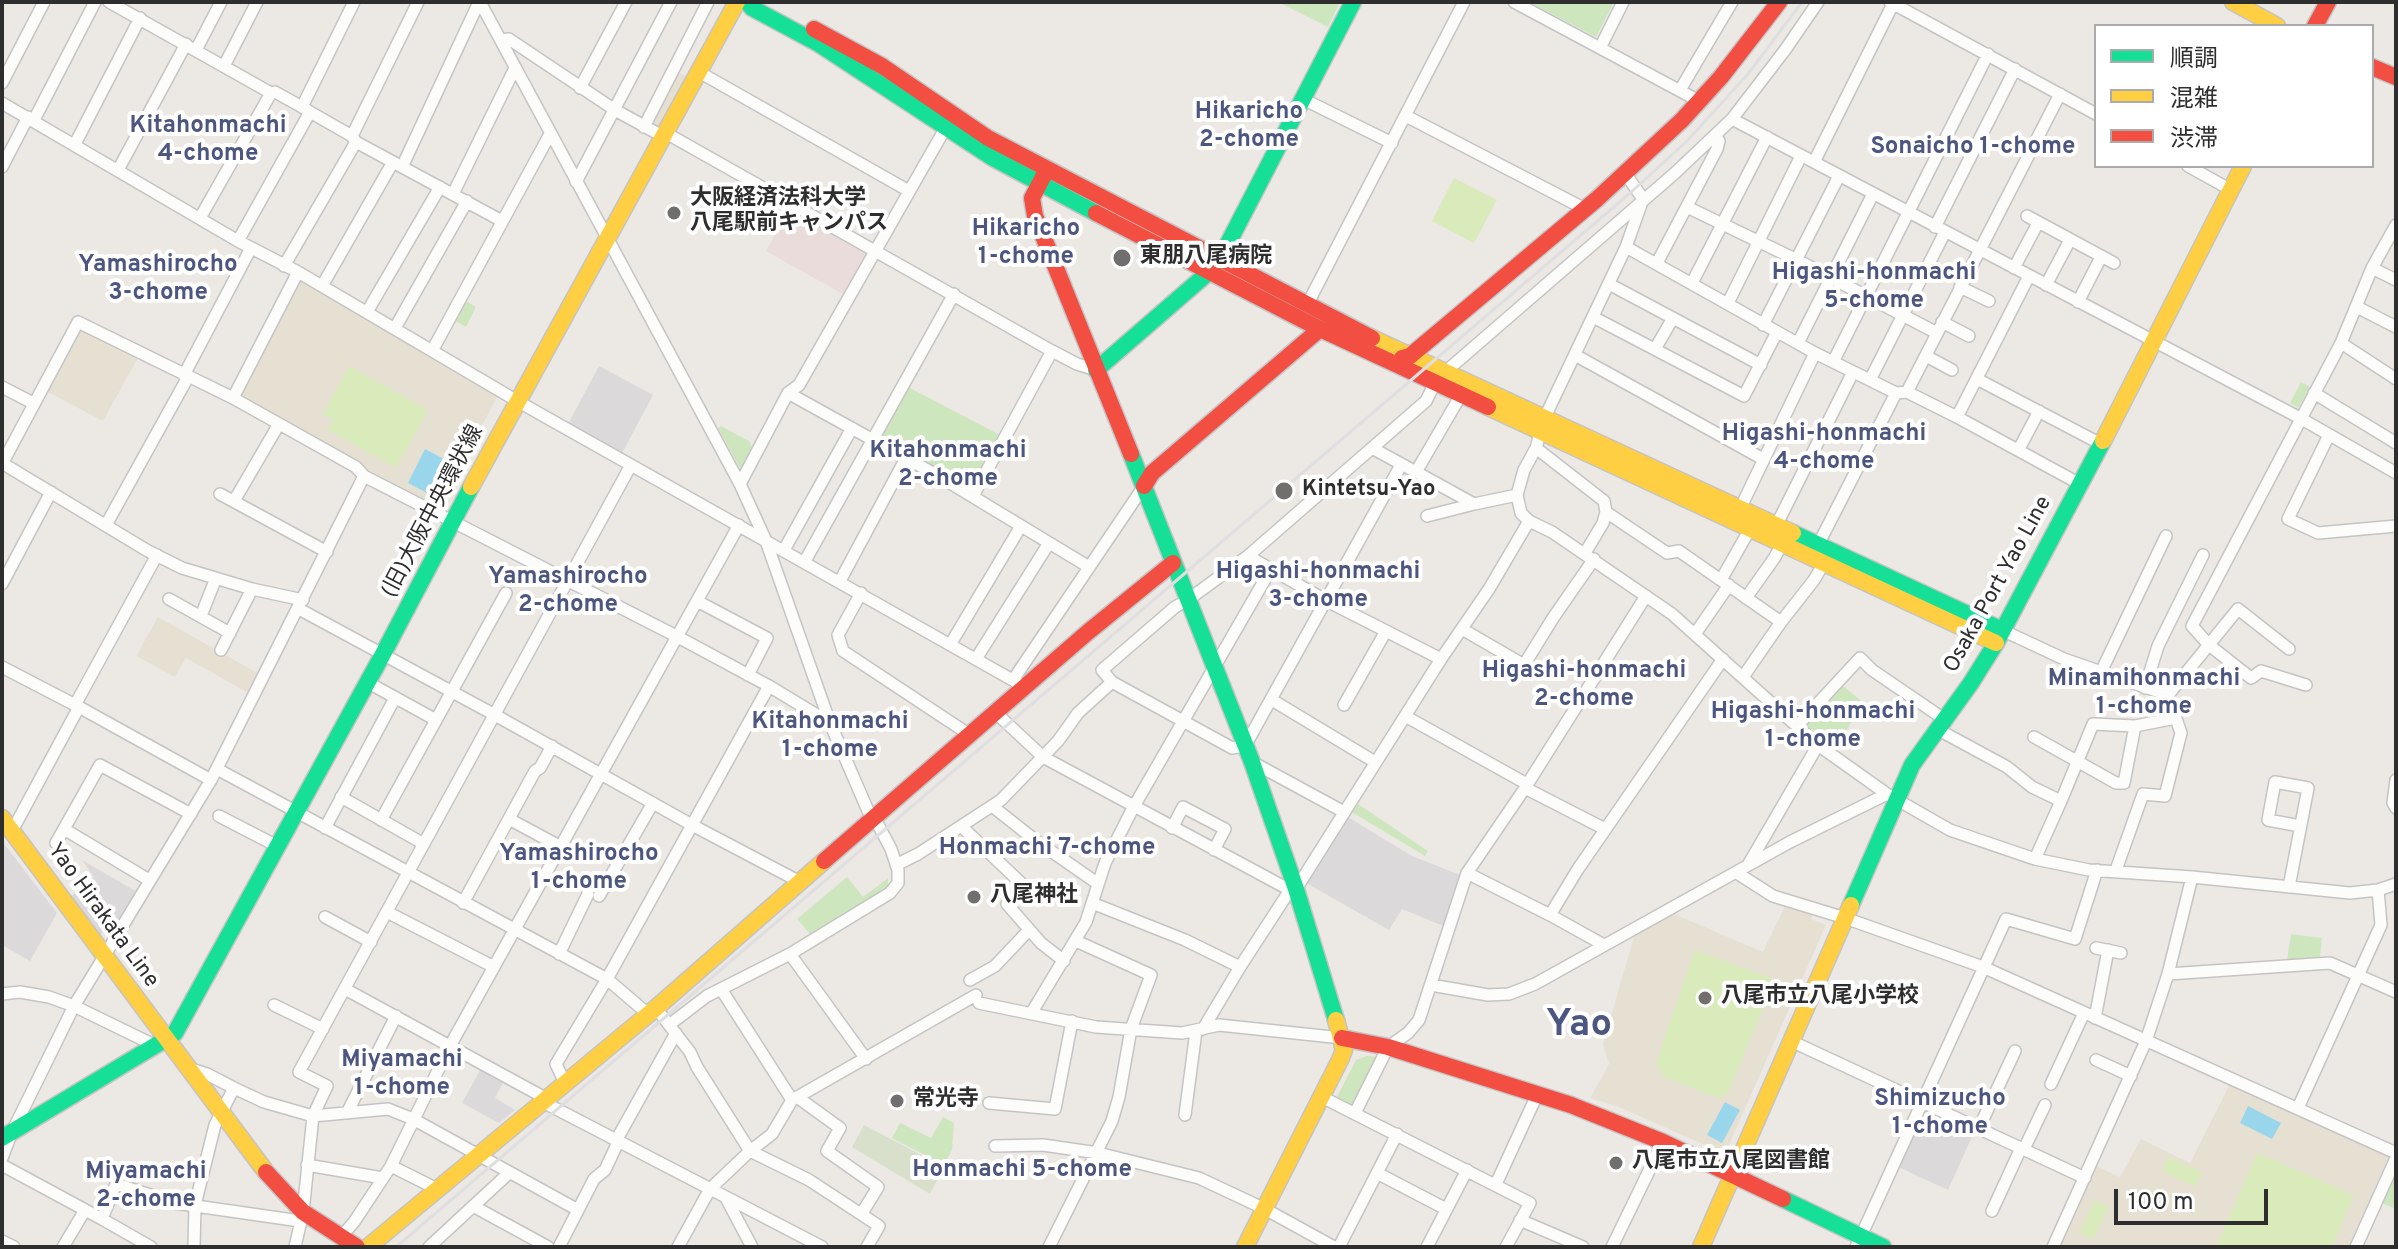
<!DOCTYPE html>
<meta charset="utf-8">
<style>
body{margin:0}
#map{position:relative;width:2398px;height:1249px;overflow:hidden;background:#ece8e4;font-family:Overpass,"Noto Sans JP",sans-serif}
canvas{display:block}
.frame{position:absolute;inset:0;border:4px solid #2e2e2e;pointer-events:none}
.legend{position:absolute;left:2094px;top:24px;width:280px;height:144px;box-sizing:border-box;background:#fff;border:2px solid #ababab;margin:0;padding:10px 14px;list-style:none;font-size:24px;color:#2e2e2e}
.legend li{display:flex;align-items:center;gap:16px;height:40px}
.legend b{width:40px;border:2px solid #ababab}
.scale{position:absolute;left:2114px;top:1189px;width:154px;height:36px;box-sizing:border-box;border:4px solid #2e2e2e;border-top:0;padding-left:10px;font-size:24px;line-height:28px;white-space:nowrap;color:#2e2e2e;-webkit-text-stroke:6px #fff;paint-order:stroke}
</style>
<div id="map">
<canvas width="2398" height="1249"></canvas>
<div class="frame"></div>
<ul class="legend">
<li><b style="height:10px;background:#16e098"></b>順調</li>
<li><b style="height:10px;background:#ffcf43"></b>混雑</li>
<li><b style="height:10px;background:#f24e42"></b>渋滞</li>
</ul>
<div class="scale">100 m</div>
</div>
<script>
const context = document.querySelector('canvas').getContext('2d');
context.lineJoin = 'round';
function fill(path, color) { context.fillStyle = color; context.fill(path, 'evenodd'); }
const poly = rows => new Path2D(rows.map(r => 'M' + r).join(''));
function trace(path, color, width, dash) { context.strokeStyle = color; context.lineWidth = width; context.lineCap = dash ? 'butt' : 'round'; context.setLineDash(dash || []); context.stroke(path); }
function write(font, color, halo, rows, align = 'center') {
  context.font = font + ' Overpass,"Noto Sans JP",sans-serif'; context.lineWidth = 8; context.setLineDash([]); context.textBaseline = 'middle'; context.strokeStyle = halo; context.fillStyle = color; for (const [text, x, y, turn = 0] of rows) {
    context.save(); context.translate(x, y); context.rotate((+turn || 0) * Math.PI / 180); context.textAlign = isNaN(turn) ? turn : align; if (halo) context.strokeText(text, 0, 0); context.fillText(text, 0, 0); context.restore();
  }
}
const industrial = poly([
 [599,366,653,395,621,455,567,426],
 [1346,816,1412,856,1463,876,1446,927,1402,909,1389,930,1308,884,1305,877],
 [2,841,57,913,30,961,2,945],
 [82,860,139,893,126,913,100,935,70,897,94,877],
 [482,1067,505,1079,495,1098,515,1110,499,1123,462,1103],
 [1925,1107,1975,1130,1948,1190,1896,1166]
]);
const education = poly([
 [676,71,687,77,661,126,657,127,649,123],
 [296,278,498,396,437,507,235,397],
 [79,324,139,356,103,421,44,390],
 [158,617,261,675,250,694,186,658,175,677,136,656],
 [1786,904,1813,912,1811,919,1826,925,1728,1147,1716,1150,1619,1107,1590,1098,1609,1064,1603,1044,1635,933,1672,913,1763,952],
 [2230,1084,2386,1154,2388,1159,2349,1247,2059,1245,2096,1166,2120,1177,2141,1139,2190,1163]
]);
const medical = poly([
 [791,207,863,248,866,255,843,294,766,251]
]);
const green = poly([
 [1278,2,1340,2,1328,27],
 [1529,2,1614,2,1596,37],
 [466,301,476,307,466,327,455,321],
 [2301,382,2310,387,2298,408,2290,403],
 [908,387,1000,435,970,488,882,441,881,438],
 [721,426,749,441,753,449,745,468,740,468,718,428],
 [1838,682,1864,703,1834,749,1804,725],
 [1355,802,1428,851,1425,856,1350,811],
 [847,877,863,897,888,878,888,888,812,936,797,919],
 [2291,934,2322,938,2320,957,2287,960],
 [1367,1056,1378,1057,1355,1103,1350,1105,1336,1099,1356,1060],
 [943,1117,954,1123,952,1150,944,1165,892,1138,900,1123,931,1138],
 [2396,1168,2396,1209,2380,1202]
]);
const cemetery = poly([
 [864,1125,944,1167,930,1194,852,1147]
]);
const pitch = poly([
 [1454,178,1497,200,1474,243,1432,221],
 [349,366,428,410,396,468,328,430,333,420,323,414],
 [1695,950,1771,978,1772,987,1728,1093,1718,1098,1664,1077,1656,1063],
 [2257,1153,2354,1195,2332,1247,2216,1247],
 [2168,1157,2202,1172,2195,1187,2162,1171],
 [2095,1200,2109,1207,2093,1239,2079,1233]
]);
const water = poly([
 [425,449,444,459,427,493,408,483],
 [1725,1102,1740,1110,1722,1143,1707,1135],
 [2248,1106,2281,1123,2272,1139,2240,1123]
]);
const street = poly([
 [109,2,271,93,200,218],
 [480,2,740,484,766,541,830,723,872,820],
 [1514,2,1699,101],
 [1890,2,2096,114],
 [501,40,509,39,615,110,664,137],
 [1600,48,1623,2],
 [196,50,221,2],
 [224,66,257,2],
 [699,72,909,191],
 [2,83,44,2],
 [580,88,626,2],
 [1680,90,1732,2],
 [271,93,275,92,302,107],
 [1303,99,1392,143],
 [2,103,238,241,298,272,519,402,1025,687],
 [310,112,352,136,356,142,502,221],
 [1406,116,1585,209],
 [1732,119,2300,418,2396,473],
 [34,120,95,2],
 [644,127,708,2],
 [666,133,1052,351,1077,364,1096,370],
 [352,136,418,2],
 [75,144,140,18],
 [1814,162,1893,4],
 [2188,166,2231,190],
 [2,167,28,117],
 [402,167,479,2],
 [118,170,186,44],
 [1625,173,1643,199,1626,247,1544,419,1536,448,1524,470,1517,495,1521,513,1529,521,1552,532,1672,614,1818,745,1887,794,1950,830,2035,859,2089,870,2192,877,2350,893,2378,890,2396,884],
 [576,182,671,2],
 [453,194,515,68],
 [1687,207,1795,259,1937,333],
 [2027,216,2114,263],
 [1935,227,2015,69],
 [238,241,310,112,302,107,354,2],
 [1626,247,1815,353,1896,393,1907,392,1957,417,2080,484],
 [1657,263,1717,149,1719,141,1715,135],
 [284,266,356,142],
 [2014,268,2038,223],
 [2372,268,2396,280],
 [1692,283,1767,137],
 [1609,284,1761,365],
 [2046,285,2070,240],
 [322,286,393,162],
 [1960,287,1989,301],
 [2078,302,2101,257],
 [1728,303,1801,156],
 [1307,305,1464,2],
 [2357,307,2396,327],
 [367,312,440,187],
 [1593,317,1744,396,1777,332],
 [1942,322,1969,336],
 [1763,325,1839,176],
 [395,328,467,201],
 [1798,343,1873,194],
 [2341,343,2396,379],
 [1655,349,1673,318],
 [432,351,550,134],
 [1575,355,1763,459],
 [1926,356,1952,370],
 [1833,362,1988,54],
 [1444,373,1675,173,1732,119,1785,50,1818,2],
 [184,375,251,248],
 [1977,379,2101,444],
 [1870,380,1945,232],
 [2,387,33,403],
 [1907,392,2060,94],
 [788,393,942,478,1089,567],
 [2314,393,2396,443],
 [233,398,298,272],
 [1957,417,2029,276],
 [2329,435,2288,519,2318,533,2396,526],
 [1372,448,1416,472,1461,395],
 [1536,448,1604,501,1606,512,1603,523,1585,553],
 [2019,449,2039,411],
 [2,463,148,551,182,568,252,589,303,600],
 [2,464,78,322,233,398,356,467,364,476,678,637,769,686,830,723],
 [1401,465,1245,746,1232,748,1112,682,1102,670,1175,607,1189,599,1248,556,1372,448,1426,401,1435,383],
 [1416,472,1474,504,1517,495],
 [740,484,788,393,799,385,946,127],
 [220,494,327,552],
 [973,496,1052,351],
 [234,501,279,424],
 [1740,509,1815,353],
 [1606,512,1667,553,1679,551,1781,622],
 [1427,516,1474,504],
 [106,525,188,377],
 [1776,526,1853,372],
 [1818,545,1896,393],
 [784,550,852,428],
 [1248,556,1327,601,1441,659],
 [805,561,954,294],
 [1721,580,1750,529],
 [840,581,906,458],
 [2,584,51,492],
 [861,593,838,635,843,651,970,735],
 [1746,598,1775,557,1782,543],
 [169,599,230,633],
 [697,601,767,638,748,675],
 [299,609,495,715,692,825,802,883],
 [201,616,216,578],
 [1462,629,1524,665,1553,618,1594,559],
 [2002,630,2064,659,2168,695,2181,733,2165,796,2143,794,2116,870],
 [1695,634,1729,585],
 [950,645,1021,526],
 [221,650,252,589],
 [976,659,1049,543],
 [2,667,79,707],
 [2101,672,2166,536],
 [1743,677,1781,622,1814,580,1824,563],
 [1013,680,1144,486],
 [367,682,436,720],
 [2306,685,2261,671,2251,678,2209,645,2192,626,2341,343,2372,268,2396,225],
 [2145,688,2158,646,2203,555],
 [2168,695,2238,609,2289,649],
 [1272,700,1375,762],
 [75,705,157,555],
 [1344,705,1386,631],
 [996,713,1043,757,1290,890],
 [1405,716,1527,784],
 [1797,726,1860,658,1872,670,1944,719],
 [1937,729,2007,767,2032,787,2061,801,2093,724,2135,726,2176,718],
 [2034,737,2116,783,2124,783,2135,726],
 [1252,762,1344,812],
 [217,769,607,979,648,1014],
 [2396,780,2393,803,2396,808],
 [1525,788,1605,829],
 [341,797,424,844],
 [992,806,1035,840,1097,883],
 [219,816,277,846],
 [509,819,561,847],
 [381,820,506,593],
 [961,826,1023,885,1007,904,1041,943,1064,961],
 [325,828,395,698],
 [1172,828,1183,807,1225,829,1214,850],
 [64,829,149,880],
 [12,831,79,707,211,780],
 [56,843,100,765,191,814],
 [2035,859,2061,801],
 [896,865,918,854,1001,800,1058,741,1078,713,1112,682],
 [1748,865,1818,745],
 [1467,873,1550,915,1604,945],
 [1737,873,1773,896,1845,918,1983,967,2396,1153],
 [2289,887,2308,788,2275,782,2268,820,2300,826],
 [599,896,653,803],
 [463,903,535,771,540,768,552,746],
 [1092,903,1185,940,1240,967],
 [387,912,494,967],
 [1550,915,1578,869,1723,659],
 [325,917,371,942],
 [2096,948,2121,953],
 [559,954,588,894],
 [790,954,866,1059],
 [2168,974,2330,963,2396,992],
 [970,980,995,966,1029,930],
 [1431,985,1488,995,1509,994,1535,984,1790,842,1887,794],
 [345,989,547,1099],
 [721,989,792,1100],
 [2,994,20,992,49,997,74,1006,156,1046],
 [979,1003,1096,1027,1182,1033,1219,1025,1342,1038],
 [274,1005,323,1029],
 [656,1008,690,1052,697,1067,750,1151,809,1180,879,1226,867,1247],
 [1032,1012,1086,922,1105,863,1133,808,1271,569],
 [2095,1018,2108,950],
 [669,1025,707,996,790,954,890,893,898,883,898,870,891,849,874,817],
 [1203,1029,1240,967,1290,890,1296,889,1441,659,1489,589,1529,521],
 [1791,1041,2085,1178],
 [2096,1060,2131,1076],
 [191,1069,207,1074,234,1088],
 [565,1083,556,1064,607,979,769,686],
 [2051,1084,2084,1013],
 [797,1097,840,1128,827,1151,878,1187,862,1213],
 [1322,1097,1530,1203,1506,1247],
 [543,1102,822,1247],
 [989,1103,1055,1109,1072,1021],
 [2298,1108,2381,925,2378,890],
 [347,1113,396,1016],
 [1355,1113,1388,1047,1408,1033,1419,1020,1467,873,1525,788,1646,596],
 [1185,1115,1196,1031],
 [1979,1128,2015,1051],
 [617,1139,676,1033],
 [995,1146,1043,1145,1098,1153,1199,1178,1265,1209,1334,1247],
 [2024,1149,2045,1105],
 [2,1158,12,1132,74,1006,211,780,364,476],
 [2,1165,102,1219,116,1184,175,1203,300,1221],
 [307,1165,383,1178],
 [391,1166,437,1189],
 [1377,1173,1446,1209],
 [1496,1184,1537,1095],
 [726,1198,752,1247],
 [473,1206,548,1247],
 [1992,1211,2021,1148],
 [102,1219,151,1247],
 [1520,1220,1583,1247],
 [340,1238,354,1222,391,1166,450,1046,739,525],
 [2,1241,14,1247],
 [63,1247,85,1210],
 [194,1247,195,1205,215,1125,234,1088,264,1102,313,1116,388,1109,413,1119,578,1210],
 [295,1247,303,1212,313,1116,327,1086,299,1072,631,465],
 [429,1247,509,1173],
 [559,1247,594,1179,605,1170,619,1140],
 [678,1247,710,1189,750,1151,772,1134,792,1100,976,995],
 [1049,1247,1112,1121,1119,1097,1131,1029,1151,975,1076,941],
 [1339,1247,1397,1134],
 [1427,1247,1467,1170],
 [1612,1247,1663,1142],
 [1856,1247,2006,919,2075,939,2097,870],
 [2053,1247,2146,1041,2168,974,2192,877],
 [2356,1247,2396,1158]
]);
const fast = poly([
 [747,2,752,8,819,44,993,158,1096,213],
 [1096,370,1209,272,1220,259,1353,2],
 [1131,454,1252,762,1296,889,1336,1020],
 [1793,533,2002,630],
 [1851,905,1912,765,1971,683,1996,643,2103,441],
 [166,1039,175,1033,383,654,471,487],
 [2,1138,166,1039],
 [1783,1199,1883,1247]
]);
const slow = poly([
 [2233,2,2277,26],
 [1372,338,1793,533],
 [1488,407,1996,643],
 [2103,441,2243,166],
 [471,487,737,2],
 [2,818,266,1172],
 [368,1247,656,1008,824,861],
 [1245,1247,1340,1060,1344,1050,1336,1020],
 [1701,1247,1851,905]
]);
const jam = poly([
 [2315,26,2328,2],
 [814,29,882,66,988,138,1372,338],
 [2372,67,2396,77],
 [1044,175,1032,198,1035,216,1131,454],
 [1096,213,1320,329,1488,407],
 [1402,358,1410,356,1597,199,1682,120,1721,77,1779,2],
 [1144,486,1152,473,1320,329],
 [824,861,1088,632,1173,563],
 [1342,1038,1388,1047,1571,1105,1663,1142,1783,1199],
 [266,1172,303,1212,357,1247]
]);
const rail = poly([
 [396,1247,1629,194,1687,141,1748,74,1802,2]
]);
const markers = [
 [674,213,8,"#706f6e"],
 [1122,258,10,"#706f6e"],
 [1284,491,10,"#706f6e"],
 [974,897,8,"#706f6e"],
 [1705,998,8,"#706f6e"],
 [897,1101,8,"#706f6e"],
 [1616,1163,8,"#706f6e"]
];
const poiNames = [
 ["大阪経済法科大学",690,200],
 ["八尾駅前キャンパス",690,225],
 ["東朋八尾病院",1140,258],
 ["Kintetsu-Yao",1302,491],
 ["八尾神社",990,897],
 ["八尾市立八尾小学校",1721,998],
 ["常光寺",913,1101],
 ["八尾市立八尾図書館",1632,1163]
];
const streetNames = [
 ["(旧)大阪中央環状線",434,512,-62],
 ["Osaka Port Yao Line",1999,585,-61],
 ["Yao Hirakata Line",102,916,54]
];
const neighbourhoodNames = [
 ["Hikaricho",1249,113],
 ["2-chome",1249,141],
 ["Kitahonmachi",208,127],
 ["4-chome",208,155],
 ["Sonaicho 1-chome",1973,148],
 ["Hikaricho",1026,230],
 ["1-chome",1026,258],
 ["Yamashirocho",158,266],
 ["3-chome",158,294],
 ["Higashi-honmachi",1874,274],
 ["5-chome",1874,302],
 ["Higashi-honmachi",1824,435],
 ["4-chome",1824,463],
 ["Kitahonmachi",948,452],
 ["2-chome",948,480],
 ["Higashi-honmachi",1318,573],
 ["3-chome",1318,601],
 ["Yamashirocho",568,578],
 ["2-chome",568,606],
 ["Higashi-honmachi",1584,672],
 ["2-chome",1584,700],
 ["Minamihonmachi",2144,680],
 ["1-chome",2144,708],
 ["Higashi-honmachi",1813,713],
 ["1-chome",1813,741],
 ["Kitahonmachi",830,723],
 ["1-chome",830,751],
 ["Honmachi 7-chome",1047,849],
 ["Yamashirocho",579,855],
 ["1-chome",579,883],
 ["Miyamachi",402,1061],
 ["1-chome",402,1089],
 ["Shimizucho",1940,1100],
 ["1-chome",1940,1128],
 ["Honmachi 5-chome",1022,1171],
 ["Miyamachi",146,1173],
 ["2-chome",146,1201]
];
const townNames = [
 ["Yao",1579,1027]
];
fill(industrial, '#dcd9db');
fill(education, '#e6e0d3');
fill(medical, '#e9dcdb');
fill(green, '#cee6be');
fill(cemetery, '#d8e0cc');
fill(pitch, '#d9eabb');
fill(water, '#99d6ec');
trace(street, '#c5c4c5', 14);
trace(fast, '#c5c4c5', 19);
trace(slow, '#c5c4c5', 19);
trace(jam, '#c5c4c5', 19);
trace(street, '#fcfcfb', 11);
trace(fast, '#16e098', 16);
trace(slow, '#ffcf43', 16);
trace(jam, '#f24e42', 16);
trace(rail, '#dfdfe1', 3);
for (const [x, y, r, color] of markers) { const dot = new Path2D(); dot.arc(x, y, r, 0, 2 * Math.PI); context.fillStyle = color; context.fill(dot); trace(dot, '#fff', 3); }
write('bold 22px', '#2e2e2e', '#fff', poiNames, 'left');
write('22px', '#2e2e2e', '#fff', streetNames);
write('bold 24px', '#4d5680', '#fff', neighbourhoodNames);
write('bold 38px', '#4d5680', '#fff', townNames);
</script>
